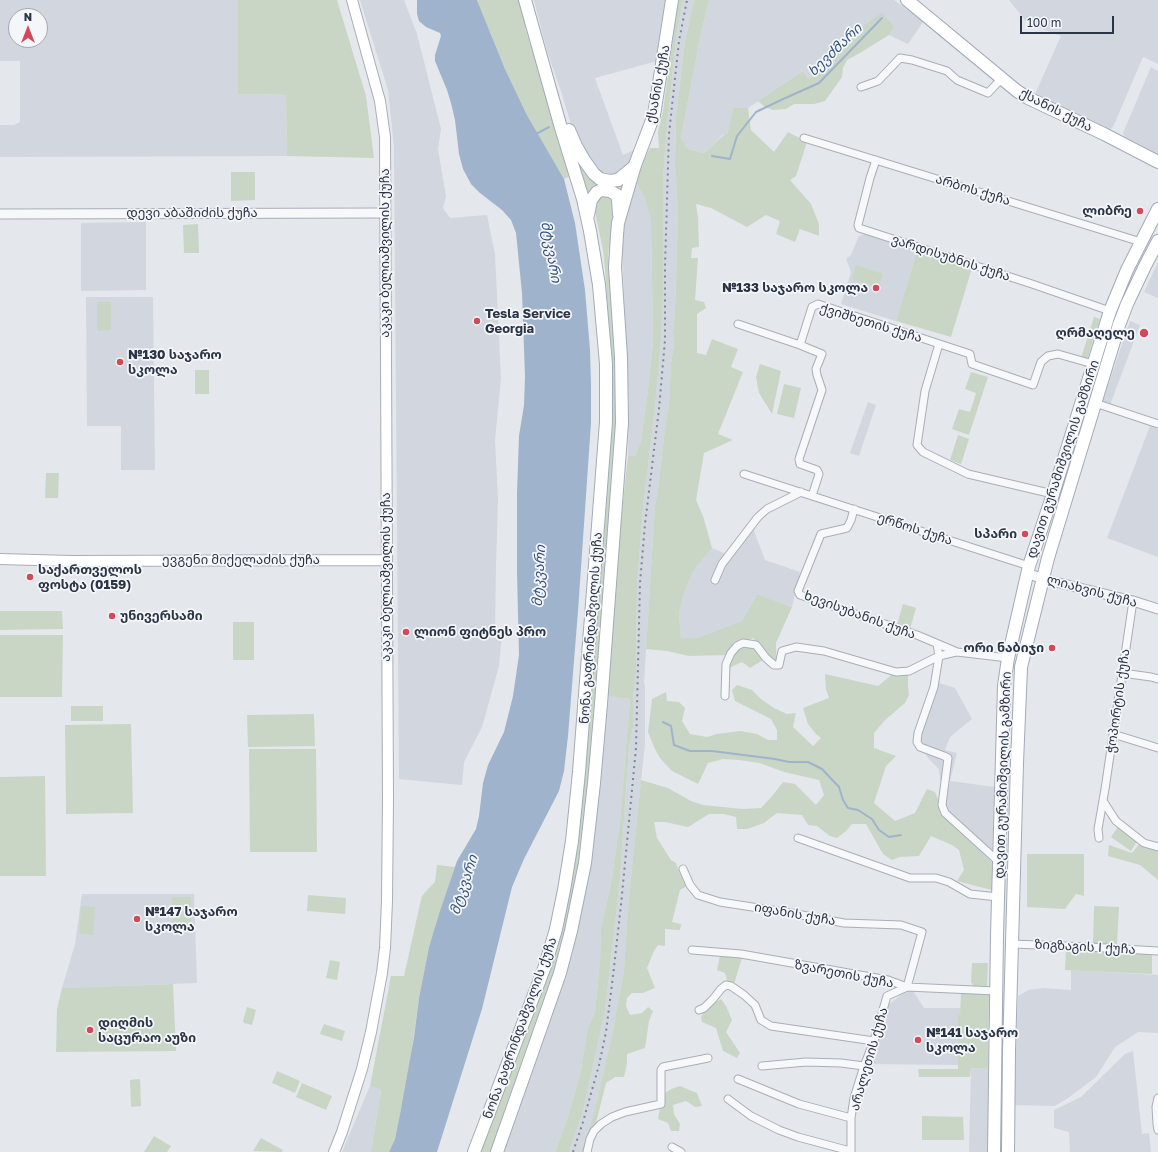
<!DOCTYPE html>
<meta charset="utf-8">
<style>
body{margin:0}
#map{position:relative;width:1158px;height:1152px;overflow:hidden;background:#e4e7ec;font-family:"Golos Text",sans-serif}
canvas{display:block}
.north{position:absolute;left:8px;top:8px;width:40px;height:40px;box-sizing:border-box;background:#f4f6f9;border:1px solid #a4a8b1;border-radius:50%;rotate:0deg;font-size:11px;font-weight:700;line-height:16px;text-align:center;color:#2b3445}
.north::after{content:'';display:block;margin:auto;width:14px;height:18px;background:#d1495b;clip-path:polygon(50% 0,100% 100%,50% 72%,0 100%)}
.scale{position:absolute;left:1020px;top:16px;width:94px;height:18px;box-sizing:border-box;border:2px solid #2b3445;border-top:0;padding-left:5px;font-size:12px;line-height:14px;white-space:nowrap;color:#2b3445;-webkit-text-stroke:3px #f4f6f9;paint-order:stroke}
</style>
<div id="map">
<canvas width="1158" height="1152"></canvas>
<div class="north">N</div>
<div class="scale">100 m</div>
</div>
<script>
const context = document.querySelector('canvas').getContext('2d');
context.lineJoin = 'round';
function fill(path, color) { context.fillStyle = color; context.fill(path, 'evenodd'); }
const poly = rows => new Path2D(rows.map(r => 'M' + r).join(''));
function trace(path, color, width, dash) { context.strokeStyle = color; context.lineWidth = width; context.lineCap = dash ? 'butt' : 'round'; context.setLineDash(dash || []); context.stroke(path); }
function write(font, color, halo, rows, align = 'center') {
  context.font = font + ' "Golos Text","Noto Sans Georgian",sans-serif'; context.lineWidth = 3.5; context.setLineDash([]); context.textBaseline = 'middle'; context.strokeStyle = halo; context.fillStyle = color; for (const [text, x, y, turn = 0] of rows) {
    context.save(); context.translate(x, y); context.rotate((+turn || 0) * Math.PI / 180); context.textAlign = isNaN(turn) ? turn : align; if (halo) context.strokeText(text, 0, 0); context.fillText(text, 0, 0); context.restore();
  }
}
const built = poly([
 [0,0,238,0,238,94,286,95,287,156,0,157,0,125,14,125,20,122,20,61,0,61],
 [16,16,40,16,40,40,16,40],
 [360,0,404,0,417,34,441,129,438,149,446,196,443,208,450,218,487,215,495,254,501,379,495,440,498,500,496,564,495,628,502,634,499,666,482,727,464,762,462,785,399,779,394,147,388,90],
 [534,0,666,0,657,61,595,78,623,155,636,149,634,158,619,174,604,175,599,172,575,138,561,91,547,51],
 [683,0,694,0,685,41,676,117,675,164,678,212,675,310,673,332,674,345,671,363,669,405,666,421,657,497,655,505,644,683,645,686,645,743,628,907,624,970,612,1035,594,1113,581,1152,569,1152,583,1111,605,1011,620,879,629,747,633,728,633,699,636,672,637,586,643,508,655,407,661,341,663,296,663,179,666,139,676,38],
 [709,0,894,0,923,22,908,44,889,35,894,27,829,49,835,61,809,79,803,71,748,108,733,108,727,135,724,134,704,153,688,149,681,138,700,38],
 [1009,0,1158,0,1158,64,1143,57,1113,127,1108,130,1035,94,1061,36,1027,23],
 [1151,67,1158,71,1158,154,1124,136,1123,133],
 [634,178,645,199,651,221,653,342,648,390,641,441,635,456,628,456,629,404,621,229],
 [146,222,146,290,81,291,81,223],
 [865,234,917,251,896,321,841,304,851,272,846,259,851,255,859,236],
 [1158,262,1158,298,1144,292],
 [86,297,153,297,155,470,121,470,121,426,87,426],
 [1130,321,1140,325,1110,405,1104,403,1103,400],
 [868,402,876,405,859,456,850,453],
 [1150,426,1158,429,1158,557,1107,538],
 [748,524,752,526,765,560,800,572,792,607,757,594,742,621,697,638,681,638,679,613,684,593,694,570,712,548,726,554],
 [939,683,955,688,972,719,950,737,945,750,957,753,950,781,995,787,992,853,949,817,944,802,950,782,940,780,939,769,928,758,921,746,919,734,931,700],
 [606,696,630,699,620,821,611,884,601,928,600,961,595,1013,588,1027,580,1075,567,1119,555,1152,502,1152,588,872,601,772],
 [82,894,194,894,197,983,62,988,75,944],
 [1071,970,1158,975,1158,1033,1138,1032,1115,1047,1096,1077,1068,1098,1055,1106,1014,1105,1018,996,1029,990,1043,988,1071,990],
 [913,991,924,1008,961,1008,960,1015,958,1016,958,1065,872,1064,887,1006,903,993],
 [1133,1051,1142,1134,1149,1133,1151,1152,1070,1152,1069,1132,1054,1128,1054,1110,1081,1097,1125,1054],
 [971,1068,988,1069,988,1152,969,1152],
 [370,1086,381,1090,371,1152,342,1152]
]);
const green = poly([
 [238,0,337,0,366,96,374,158,287,156,286,95,238,94],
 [477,0,520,0,526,31,549,101,570,176,564,179,527,115,505,69],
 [678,0,683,0,676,38,666,139,663,179,663,296,661,341,655,407,643,508,637,586,636,672,633,699,633,728,629,747,620,879,605,1011,583,1111,569,1152,555,1152,567,1119,580,1075,588,1027,595,1013,600,961,601,928,611,884,620,821,630,699,606,696,614,587,628,456,635,456,641,441,648,390,653,342,651,221,645,199,634,178,650,148,659,148,658,132,663,111],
 [694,0,709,0,700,38,681,138,688,149,704,153,725,134,727,135,733,108,748,108,751,130,774,152,788,132,807,142,796,176,790,180,811,204,819,224,819,236,800,229,795,242,776,234,780,221,766,215,747,227,711,208,696,204,698,217,699,247,692,248,691,258,698,258,695,300,704,302,706,308,697,314,697,353,706,355,712,339,738,349,731,367,743,372,718,434,733,440,704,453,696,500,703,516,712,548,694,570,684,593,679,613,681,638,697,638,742,621,757,594,792,607,776,643,776,661,773,659,753,638,736,645,729,655,689,656,667,651,646,649,655,505,657,497,666,421,669,405,671,363,674,345,673,332,675,310,678,212,675,164,676,117,685,41],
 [882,13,894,27,889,35,860,53,847,60,843,68,842,77,825,101,814,104,794,104,786,109,773,110,765,107,758,101,803,71,809,79,835,61,829,50],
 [573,148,591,175,624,180,622,196,619,192,587,198],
 [231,172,255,172,255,200,231,201],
 [598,196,613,196,615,206,608,253,616,385,616,421,593,736,586,812,578,867,565,931,556,967,492,1152,480,1152,567,904,572,877,580,821,590,711,612,410,611,357,605,269,603,250,594,207],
 [198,224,199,253,184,253,183,225],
 [917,251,972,268,951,337,896,321],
 [856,265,883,274,878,288,852,279],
 [97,302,111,302,111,330,97,331],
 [1094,317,1100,319,1087,360,1081,358],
 [760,364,781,371,772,414,759,393,756,377],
 [195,370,209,370,209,394,195,394],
 [971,372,988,377,969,435,952,429,959,409,970,412,976,393,965,389],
 [784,384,801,388,794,418,777,414],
 [958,435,969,439,961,464,950,460],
 [46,473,59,473,58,498,45,498],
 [903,604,916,608,910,629,897,625],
 [0,611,62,611,63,629,0,630],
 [233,622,254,622,254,660,233,660],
 [0,635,63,635,62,697,0,697],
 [745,646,755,647,763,660,750,668,742,662,729,668,731,656,737,649],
 [894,673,903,675,908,673,908,686,909,695,905,703,885,720,874,733,874,748,896,756,886,766,874,803,895,821,915,813,927,789,935,792,939,802,940,813,992,862,992,890,957,881,964,870,959,850,952,845,931,836,919,856,900,857,892,860,883,854,866,824,852,824,846,831,837,838,830,836,817,826,808,825,802,815,777,813,764,823,747,829,737,829,736,817,724,814,709,814,688,827,665,822,654,822,657,838,671,860,676,863,679,872,687,886,680,890,672,922,681,924,680,930,665,929,665,946,658,945,654,951,647,968,655,988,643,993,632,993,627,998,626,1006,630,1015,642,1013,648,1007,653,1011,649,1021,645,1048,627,1054,627,1063,624,1077,615,1077,606,1083,595,1127,586,1152,581,1152,594,1113,612,1035,624,970,628,907,641,780,668,788,691,801,703,805,742,809,761,808,773,795,783,782,795,784,816,805,824,795,819,780,784,772,760,763,739,760,723,759,708,763,698,784,672,771,660,758,654,747,648,732,652,699,666,692,667,701,679,702,685,708,682,721,690,734,707,737,717,734,740,731,757,734,768,740,777,740,777,730,771,719,735,701,732,690,737,685,752,690,761,699,774,708,787,714,796,713,793,727,813,746,821,738,816,734,808,724,803,708,829,698,826,689,825,674,878,686],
 [71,706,103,706,103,721,71,721],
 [314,714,315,746,248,747,247,715],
 [131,724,133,813,66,814,65,725],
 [249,749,316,749,317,852,250,852],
 [45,776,46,876,0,876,0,777],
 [1118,827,1137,841,1131,851,1111,837],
 [1140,843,1158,850,1158,880,1140,865,1108,856,1109,845,1132,853],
 [1027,854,1084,854,1084,896,1076,894,1065,909,1027,907],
 [437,865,455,867,429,947,419,998,408,1077,395,1139,389,1152,371,1152,381,1090,370,1086,391,976,404,976,420,904,422,896,429,888,435,882],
 [308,895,346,898,345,914,307,911],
 [172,897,191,897,191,926,173,926],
 [81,906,95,907,93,935,79,934],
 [1094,906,1119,907,1117,945,1093,944],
 [1066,948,1152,954,1152,974,1065,970],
 [720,955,742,958,734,984,728,983,725,973,717,970],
 [330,960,340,962,337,980,326,978],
 [972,963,988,963,987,989,975,988,971,982],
 [173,984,176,1051,56,1052,57,1009,62,988],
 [961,992,989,994,988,1069,971,1068,970,1077,919,1077,918,1069,958,1069,958,1015,960,1015],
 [721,999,726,1006,732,1020,726,1032,740,1053,737,1058,723,1051,716,1028,702,1022,701,1017,706,1008],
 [247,1007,256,1010,252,1025,244,1023,243,1021],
 [324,1024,345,1031,342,1041,320,1034],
 [277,1071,300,1081,295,1093,272,1083],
 [140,1079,141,1106,131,1107,130,1080],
 [302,1083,332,1096,326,1110,296,1097],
 [680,1086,697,1093,702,1106,695,1107,686,1101,673,1105,674,1114,680,1124,679,1131,671,1131,668,1123,658,1119,660,1108,662,1105,662,1095,671,1089],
 [922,1116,963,1117,964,1140,922,1140],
 [154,1136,171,1146,167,1152,144,1152],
 [261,1138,283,1150,282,1152,253,1151]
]);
const water = poly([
 [417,0,477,0,505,69,527,115,564,179,575,223,585,290,590,350,591,385,591,423,578,611,568,736,564,771,559,791,524,859,512,887,482,1009,437,1152,389,1152,395,1139,401,1109,414,1037,419,998,429,947,440,911,457,861,476,829,479,816,483,783,488,765,504,732,513,696,519,655,517,572,517,493,519,436,524,405,525,376,522,293,516,233,511,220,502,210,480,193,471,184,463,169,459,154,455,120,451,103,447,90,435,61,435,55,441,36,440,33,426,27,419,21,417,14]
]);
const stream = poly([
 [536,134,549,127],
 [712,156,730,159,737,136,756,112,781,100,819,83,882,18],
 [663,722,671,726,674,745,690,751,712,751,775,759,789,762,808,762,822,769,839,787,843,800,848,808,858,810,872,819,879,830,889,837,901,835]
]);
const minor = poly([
 [861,87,878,81,900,58,912,60,947,71,957,80,988,93,1002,78],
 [804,138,1141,242],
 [876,160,870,178,859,221,858,225,859,228,1032,284,1110,311],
 [738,324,800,345,822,354,816,369,817,375,822,390,799,459,800,464,817,470,819,474,812,496],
 [939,344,925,391,917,445,923,452,968,474,1053,494],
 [800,345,812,307,818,304,970,354,972,364,1033,385,1041,362,1048,356,1058,354,1093,364],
 [1095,403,1158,424],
 [744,474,1029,566],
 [854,509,851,520,847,528,821,534,798,591,800,595,917,635,957,652,1008,658],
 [715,580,722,564,758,517,767,509,801,492],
 [937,644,939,656,934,687,918,733,917,742,920,747,944,756,948,758,942,805,945,813,999,862],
 [1122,673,1151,677,1158,679],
 [725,696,726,664,731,653,737,646,743,643,756,645,766,658,774,665,779,665,782,651,796,647,824,651,896,672,909,671,939,656,956,652],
 [1113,734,1158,748],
 [1103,801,1116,821,1144,843,1158,847],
 [798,838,910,878,936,878,949,882,970,894,998,897],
 [1099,838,1098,829,1105,789,1133,601],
 [683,869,690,885,698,895,720,902,791,913,844,923,901,925,922,932,907,987,887,996,874,1041,864,1066,854,1098,851,1118,851,1152],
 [1013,944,1088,947,1158,951],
 [692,950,741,954,888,980,907,987,996,991],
 [699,1010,704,1008,713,999,721,989,726,985,731,986,744,995,755,1005,761,1020,771,1026,874,1041],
 [762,1066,806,1062,841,1063,864,1066],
 [738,1079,799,1104,851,1118],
 [1158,1098,1156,1107,1157,1124,1158,1130],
 [728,1099,751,1116,779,1130,798,1137,850,1151],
 [672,1147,681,1152],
 [587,1152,590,1139,594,1131,601,1124,612,1117,625,1112,661,1104,661,1070,663,1067,708,1058]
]);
const tertiary = poly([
 [0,214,385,213],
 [1027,573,1043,579,1133,601,1158,609]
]);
const secondary = poly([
 [0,559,71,561,386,560],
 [334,1152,342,1132,362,1069,371,1032,382,973,385,948,387,901,388,799,385,137,380,101,352,0]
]);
const primary = poly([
 [907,0,1017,91,1028,98,1104,134,1158,162],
 [569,130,576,146,584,160,594,174,600,179,610,181,618,180,635,166],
 [588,215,591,200,597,192,602,190,610,191,617,195,618,200,619,214],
 [474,1152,545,966,556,929,564,890,572,841,579,772,606,422,606,364,599,285,590,231,583,199,561,128,525,0],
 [497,1152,532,1053,560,973,571,931,585,863,594,783,601,704,622,423,621,357,615,267,617,235,618,223,635,165,654,115,672,0],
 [994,1152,997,935,1004,686,1008,658,1029,566,1053,494,1110,311,1127,270,1158,209],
 [1008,1152,1009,1051,1017,763,1021,667,1048,558,1119,325,1127,304,1145,266,1158,241]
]);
const rail = poly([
 [573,1152,583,1122,599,1065,606,1032,613,976,621,905,636,748,640,583,645,524,659,409,665,340,665,266,669,134,679,41,687,0]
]);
const markers = [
 [1140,211,4,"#d1495b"],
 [876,288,4,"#d1495b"],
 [477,321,4,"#d1495b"],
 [1144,333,5,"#d1495b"],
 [120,362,4,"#d1495b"],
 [1025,534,4,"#d1495b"],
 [30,577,4,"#d1495b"],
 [112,616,4,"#d1495b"],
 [406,632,4,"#d1495b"],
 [1052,648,4,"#d1495b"],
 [137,919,4,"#d1495b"],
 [90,1030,4,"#d1495b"],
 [918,1040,4,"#d1495b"]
];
const streetNames = [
 ["ქსანის ქუჩა",658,84,-79],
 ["ქსანის ქუჩა",1056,110,27],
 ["არბოს ქუჩა",973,190,17],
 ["დევი აბაშიძის ქუჩა",192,213],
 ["აკაკი ბელიაშვილის ქუჩა",385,253,-90],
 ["ვარდისუბნის ქუჩა",951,258,18],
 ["ქვიშხეთის ქუჩა",871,323,17],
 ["დავით გურამიშვილის გამზირი",1063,459,-72],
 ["ერწოს ქუჩა",915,529,18],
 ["ევგენი მიქელაძის ქუჩა",241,560],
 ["აკაკი ბელიაშვილის ქუჩა",386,577,-90],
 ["ლიახვის ქუჩა",1092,591,15],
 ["ხევისუბანის ქუჩა",860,615,20],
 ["ნონა გაფრინდაშვილის ქუჩა",591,628,-86],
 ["ჭოპორტის ქუჩა",1118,701,-82],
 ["დავით გურამიშვილის გამზირი",1003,775,-88],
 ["იფანის ქუჩა",795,914,10],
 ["ზიგზაგის I ქუჩა",1085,947,3],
 ["ზვარეთის ქუჩა",844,974,11],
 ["ნონა გაფრინდაშვილის ქუჩა",520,1028,-70],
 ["არალეთის ქუჩა",869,1059,-74]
];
const poiNames = [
 ["ლიბრე",1132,211,"right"],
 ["№133 საჯარო სკოლა",868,288,"right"],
 ["Tesla Service",485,314],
 ["Georgia",485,329],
 ["ღრმაღელე",1135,333,"right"],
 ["№130 საჯარო",128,355],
 ["სკოლა",128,370],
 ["სპარი",1017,534,"right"],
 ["საქართველოს",38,570],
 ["ფოსტა (0159)",38,585],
 ["უნივერსამი",120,616],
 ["ლიონ ფიტნეს პრო",414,632],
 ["ორი ნაბიჯი",1044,648,"right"],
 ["№147 საჯარო",145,912],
 ["სკოლა",145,927],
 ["დიღმის",98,1023],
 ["საცურაო აუზი",98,1038],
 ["№141 საჯარო",926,1033],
 ["სკოლა",926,1048]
];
const waterNames = [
 ["ხევძმარი",835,50,-44],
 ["მტკვარი",551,252,80],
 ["მტკვარი",539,576,-87],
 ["მტკვარი",464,885,-72]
];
fill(built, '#d2d6de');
fill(green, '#c9d6c5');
fill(water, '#9fb4cc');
trace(stream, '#9fb4cc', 2);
trace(minor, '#a9aeb7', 9);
trace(tertiary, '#a9aeb7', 11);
trace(secondary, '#a9aeb7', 12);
trace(primary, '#a3abb8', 14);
trace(minor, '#f7f8fa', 7);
trace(tertiary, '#f7f8fa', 9);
trace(secondary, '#fff', 10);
trace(primary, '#fff', 12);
trace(rail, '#7d8696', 2, [2, 4]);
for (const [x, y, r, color] of markers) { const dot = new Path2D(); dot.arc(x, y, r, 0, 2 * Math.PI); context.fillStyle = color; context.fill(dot); trace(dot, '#f4f6f9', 1.5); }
write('13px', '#2b3445', '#f4f6f9', streetNames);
write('bold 13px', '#2b3445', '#f4f6f9', poiNames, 'left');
write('italic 14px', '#34527a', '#f4f6f9', waterNames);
</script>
